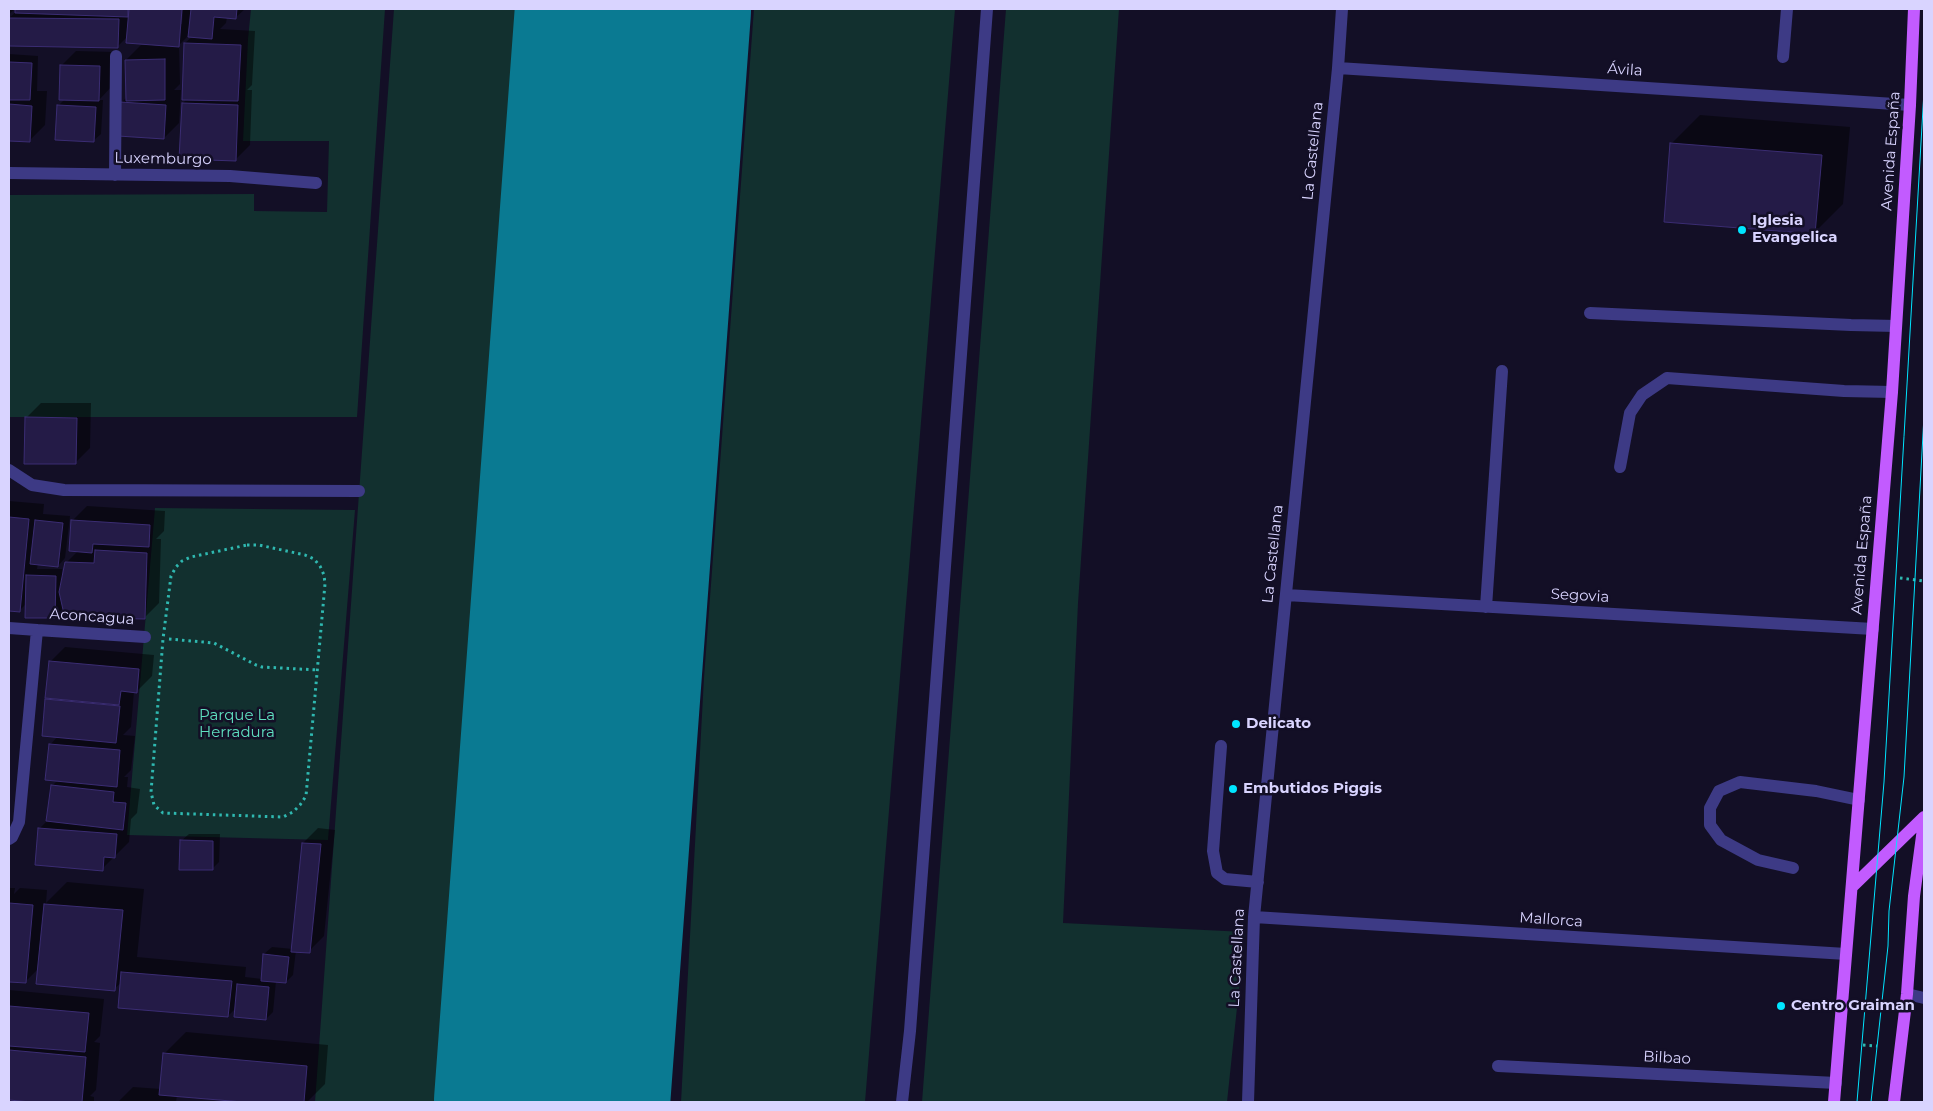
<!DOCTYPE html>
<meta charset="utf-8">
<style>
body{margin:0}
#map{position:relative;width:1933px;height:1111px;overflow:hidden;background:#130f26;font-family:Montserrat,sans-serif}
canvas{display:block}
.frame{position:absolute;inset:0;border:10px solid #d9d4ff;pointer-events:none}
</style>
<div id="map">
<canvas width="1933" height="1111"></canvas>
<div class="frame"></div>
</div>
<script>
const context = document.querySelector('canvas').getContext('2d');
context.lineJoin = 'round';
function fill(path, color) { context.fillStyle = color; context.fill(path, 'evenodd'); }
const poly = rows => new Path2D(rows.map(r => 'M' + r).join(''));
function trace(path, color, width, dash) { context.strokeStyle = color; context.lineWidth = width; context.lineCap = dash ? 'butt' : 'round'; context.setLineDash(dash || []); context.stroke(path); }
function write(font, color, halo, rows, align = 'center') {
  context.font = font + ' Montserrat,sans-serif'; context.lineWidth = 5; context.setLineDash([]); context.textBaseline = 'middle'; context.strokeStyle = halo; context.fillStyle = color; for (const [text, x, y, turn = 0] of rows) {
    context.save(); context.translate(x, y); context.rotate((+turn || 0) * Math.PI / 180); context.textAlign = isNaN(turn) ? turn : align; if (halo) context.strokeText(text, 0, 0); context.fillText(text, 0, 0); context.restore();
  }
}
const green = poly([
 [251,9,385,9,357,417,9,417,9,195,254,194,254,211,327,212,329,141,243,141,248,39],
 [394,9,527,9,447,1102,315,1102],
 [754,9,955,9,865,1102,681,1102,704,678],
 [1006,9,1119,9,1078,603,1063,923,1245,932,1227,1102,922,1102],
 [155,508,355,510,328,840,127,835]
]);
const shadow = poly([
 [9,9,15,9,9,14],
 [16,9,181,9,180,24,182,24,183,9,245,9,235,18,227,17,226,23,220,29,255,31,252,85,247,90,252,90,250,145,235,160,183,103,188,98,185,43,193,36,188,36,179,45,180,84,174,90,181,90,179,123,164,138,122,102,127,97,126,60,141,45,149,45,149,43,128,36,118,46,9,41,9,18,16,12],
 [76,51,115,52,113,85,99,100,103,100,101,134,93,141,59,105,65,99,62,65],
 [9,54,38,56,37,91,47,91,45,125,30,140,9,139],
 [1700,115,1850,127,1843,204,1815,232,1665,221,1672,143],
 [41,403,91,403,90,448,75,463,26,418],
 [9,501,44,504,43,514,70,516,65,558,58,566,38,563,37,569,62,569,62,575,64,575,66,563,78,551,72,521,87,506,165,511,164,531,156,539,161,539,159,603,144,618,64,608,54,617,27,603,19,611,9,610],
 [65,647,154,655,152,676,137,691,134,691,131,727,123,735,135,736,131,770,124,777,128,777,127,787,140,789,137,813,131,819,129,842,102,869,39,829,48,820,52,786,58,780,50,745,58,736,46,700,49,697,50,662],
 [318,828,335,830,324,936,309,951,296,950,293,975,286,982,276,981,273,1012,266,1019,236,1008,228,1016,122,982,114,989,39,968,25,982,9,980,9,888,15,888,14,894,20,888,47,890,46,903,67,882,144,889,137,957,246,967,245,977,262,979,264,954,272,947,293,949,303,843],
 [189,834,220,834,219,862,212,869,181,841],
 [9,990,104,999,100,1036,94,1042,100,1043,96,1090,90,1096,94,1097,94,1102,9,1102],
 [186,1032,328,1045,325,1084,307,1102,253,1102,177,1095,176,1102,118,1102,133,1087,161,1089,164,1054]
]);
const runway = poly([
 [552,1102,633,9]
]);
const building = poly([
 [15,9,128,9,128,17,15,13,15,9],
 [129,9,182,9,179,47,126,43,129,9],
 [191,9,237,9,236,19,214,17,212,39,188,37,191,9],
 [9,18,119,19,118,48,9,46,9,18],
 [184,43,241,45,238,101,182,100,184,43],
 [165,59,165,100,126,101,125,60,165,59],
 [9,62,32,63,30,100,9,100,9,62],
 [60,65,100,66,99,101,59,100,60,65],
 [120,102,166,105,164,139,118,136,120,102],
 [182,103,238,105,236,161,179,159,182,103],
 [9,104,32,106,30,142,9,141,9,104],
 [57,105,96,107,94,142,55,140,57,105],
 [1670,143,1822,155,1815,234,1664,222,1670,143],
 [25,417,77,418,76,464,24,464,25,417],
 [9,517,29,519,20,612,9,611,9,517],
 [35,520,63,523,58,567,30,564,35,520],
 [71,520,150,525,149,547,93,544,92,553,69,551,71,520],
 [95,550,147,553,145,619,98,618,64,614,59,592,65,562,94,563,95,550],
 [26,575,56,576,55,618,25,618,26,575],
 [49,661,139,669,137,693,121,691,119,705,45,698,49,661],
 [45,699,120,706,116,743,42,736,45,699],
 [49,744,120,750,117,787,45,780,49,744],
 [51,785,114,792,113,802,126,803,123,830,46,821,51,785],
 [38,828,117,834,115,858,104,857,103,871,35,865,38,828],
 [180,840,213,841,213,870,179,870,180,840],
 [302,843,321,844,310,953,291,952,302,843],
 [9,903,33,905,26,983,9,982,9,903],
 [44,904,123,910,115,991,36,984,44,904],
 [263,954,289,957,286,983,261,981,263,954],
 [121,972,232,981,228,1017,118,1008,121,972],
 [237,984,269,987,266,1020,234,1017,237,984],
 [9,1006,89,1013,85,1052,9,1046,9,1006],
 [9,1050,86,1057,82,1102,31,1102,9,1100,9,1050],
 [163,1053,307,1066,304,1102,243,1102,159,1095,163,1053]
]);
const path = poly([
 [247,545,259,545,305,555,314,559,320,566,324,575,325,584,306,796,300,805,293,812,283,817,163,813,154,805,151,792,163,639,171,576,176,567,182,561,191,557,247,545],
 [1900,578,1924,581],
 [169,639,214,643,256,665,262,667,318,670],
 [1863,1045,1877,1046]
]);
const minor = poly([
 [1783,57,1787,9],
 [1338,68,1910,105],
 [9,173,230,176,316,183],
 [115,175,116,56],
 [1590,313,1851,325,1896,326],
 [1620,467,1630,413,1642,395,1667,378,1844,391,1892,392],
 [9,470,32,485,64,490,359,491],
 [1286,595,1873,629],
 [1486,607,1502,371],
 [9,628,37,630,19,822,12,837,9,839],
 [37,630,145,637],
 [1221,746,1213,851,1217,873,1225,879,1258,882],
 [1793,868,1758,860,1721,840,1710,825,1710,808,1719,791,1740,782,1816,791,1859,800],
 [1254,917,1846,954],
 [1907,994,1924,998],
 [1498,1066,1836,1083],
 [902,1102,910,1031,987,9],
 [1248,1102,1254,917,1338,68,1342,9]
]);
const major = poly([
 [1852,887,1924,817],
 [1834,1102,1892,392,1910,105,1914,9],
 [1894,1102,1907,994,1914,896,1924,821]
]);
const tram = poly([
 [1857,1102,1884,782,1924,91],
 [1871,1102,1888,946,1889,911,1904,777,1924,416]
]);
const markers = [
 [1742,230,5,"#00e5ff"],
 [1236,724,5,"#00e5ff"],
 [1233,789,5,"#00e5ff"],
 [1781,1006,5,"#00e5ff"]
];
const streetNames = [
 ["Ávila",1625,70,4],
 ["La Castellana",1313,151,-84],
 ["Avenida España",1891,151,-86],
 ["Luxemburgo",163,159,1],
 ["La Castellana",1273,554,-84],
 ["Avenida España",1862,555,-85],
 ["Segovia",1580,596,3],
 ["Aconcagua",92,617,4],
 ["Mallorca",1551,920,4],
 ["La Castellana",1237,958,-87],
 ["Bilbao",1667,1058,3]
];
const poiNames = [
 ["Iglesia",1752,221],
 ["Evangelica",1752,238],
 ["Delicato",1246,724],
 ["Embutidos Piggis",1243,789],
 ["Centro Graiman",1791,1006]
];
const parkNames = [
 ["Parque La",237,716],
 ["Herradura",237,733]
];
fill(green, '#12302f');
fill(shadow, '#0007');
trace(runway, '#0a7a92', 236);
fill(building, '#241b47');
trace(building, '#3b2d73', 1);
trace(path, '#2fb8b0', 3, [2.5, 4]);
trace(minor, '#3d3a85', 12);
trace(major, '#c25bff', 12);
trace(tram, '#00e5ff', 1);
for (const [x, y, r, color] of markers) { const dot = new Path2D(); dot.arc(x, y, r, 0, 2 * Math.PI); context.fillStyle = color; context.fill(dot); trace(dot, '#130f26', 2); }
write('15px', '#d9d4ff', '#130f26', streetNames);
write('bold 15px', '#d9d4ff', '#130f26', poiNames, 'left');
write('15px', '#5fe0c0', '#130f26', parkNames);
</script>
